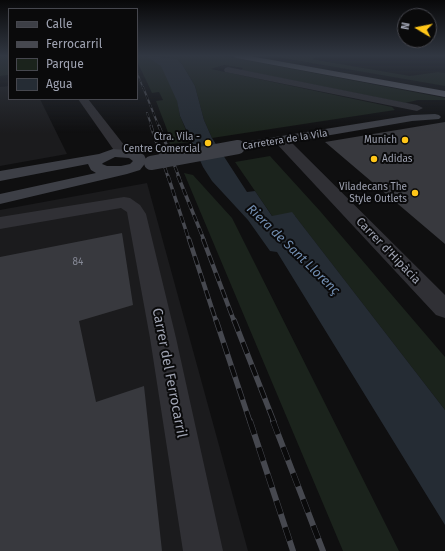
<!DOCTYPE html>
<meta charset="utf-8">
<style>
body{margin:0}
#map{position:relative;width:445px;height:551px;overflow:hidden;background:#0f0f10;font-family:"Fira Sans",sans-serif}
canvas{display:block}
.legend{position:absolute;left:8px;top:8px;width:130px;height:92px;box-sizing:border-box;background:#0a0a0b;border:1px solid #46474e;margin:0;padding:5px 7px;list-style:none;font-size:12px;color:#9fa3b2}
.legend li{display:flex;align-items:center;gap:8px;height:20px}
.legend b{width:20px;border:1px solid #46474e}
.north{position:absolute;left:397px;top:8px;width:40px;height:40px;box-sizing:border-box;background:#0a0a0b;border:1px solid #46474e;border-radius:50%;rotate:280deg;font-size:11px;font-weight:700;line-height:16px;text-align:center;color:#9fa3b2}
.north::after{content:'';display:block;margin:auto;width:14px;height:18px;background:#ffc618;clip-path:polygon(50% 0,100% 100%,50% 72%,0 100%)}
</style>
<div id="map">
<canvas width="445" height="551"></canvas>
<ul class="legend">
<li><b style="height:5px;background:#3d3f46"></b>Calle</li>
<li><b style="height:5px;background:#46484f"></b>Ferrocarril</li>
<li><b style="height:11px;background:#1b231c"></b>Parque</li>
<li><b style="height:11px;background:#252c34"></b>Agua</li>
</ul>
<div class="north">N</div>
</div>
<script>
const context = document.querySelector('canvas').getContext('2d');
context.lineJoin = 'round';
function fill(path, color) { context.fillStyle = color; context.fill(path, 'evenodd'); }
const poly = rows => new Path2D(rows.map(r => 'M' + r).join(''));
function trace(path, color, width, dash) { context.strokeStyle = color; context.lineWidth = width; context.lineCap = dash ? 'butt' : 'round'; context.setLineDash(dash || []); context.stroke(path); }
function write(font, color, halo, rows, align = 'center') {
  context.font = font + ' "Fira Sans",sans-serif'; context.lineWidth = 4; context.setLineDash([]); context.textBaseline = 'middle'; context.strokeStyle = halo; context.fillStyle = color; for (const [text, x, y, turn = 0] of rows) {
    context.save(); context.translate(x, y); context.rotate((+turn || 0) * Math.PI / 180); context.textAlign = isNaN(turn) ? turn : align; if (halo) context.strokeText(text, 0, 0); context.fillText(text, 0, 0); context.restore();
  }
}
const built = poly([
 [9,86,9,99,40,99,67,154,0,166,0,87],
 [147,183,248,551,0,551,0,210]
]);
const green = poly([
 [0,56,9,56,9,75,0,76],
 [137,56,146,56,164,64,174,82,180,116,191,142,170,144,167,136,169,135,156,101,163,100,159,92,152,93,137,61],
 [157,56,225,56,445,98,445,100,418,100,405,103,241,70,243,68,224,65,211,69,392,107,395,110,212,138,204,120,195,86,182,64,177,59],
 [271,56,324,56,311,59,410,76,438,72,445,73,445,86],
 [270,156,320,211,445,357,445,410,295,216,275,220,235,162],
 [184,173,193,175,232,218,399,551,343,551]
]);
const water = poly([
 [146,56,170,58,177,59,182,64,195,86,204,120,212,138,247,192,255,191,272,216,292,212,445,410,445,525,277,252,270,251,248,220,212,181,203,167,180,116,177,101,161,66]
]);
const building = poly([
 [445,122,445,244,325,142],
 [122,233,133,305,79,321,96,402,144,386,162,551,0,551,0,257]
]);
const street = poly([
 [228,67,417,105,423,108,417,111,225,72,224,70,225,68,228,67],
 [78,99,88,99,128,150,130,153,128,156,123,157,118,156,78,99],
 [281,136,286,137,445,295,445,318,436,315,276,143,274,140,276,137,281,136],
 [124,197,130,198,140,205,146,214,176,338,223,551,183,551,150,338,127,212,121,208,0,229,0,217,124,197]
]);
const secondary = poly([
 [435,114,439,115,441,117,439,119,412,121,238,151,233,150,231,147,233,144,238,143,412,115,435,114],
 [113,149,137,151,144,155,147,161,140,170,127,174,0,204,0,194,96,173,91,170,88,164,0,181,0,171,99,154,113,149],
 [115,157,129,158,133,161,130,164,121,166,107,166,102,164,103,163,115,157]
]);
const highway = poly([
 [232,56,250,56,445,91,445,97,236,58,232,56]
]);
const railFar6 = poly([
 [137,72,143,88]
]);
const railFar5 = poly([
 [143,87,159,127],
 [147,113,152,127]
]);
const railFar4 = poly([
 [151,126,168,177],
 [159,126,179,177]
]);
const railFar3 = poly([
 [168,176,189,240],
 [178,176,204,240]
]);
const railFar2 = poly([
 [189,239,216,321],
 [203,239,234,321]
]);
const railFar1 = poly([
 [216,320,250,422],
 [234,320,274,422]
]);
const rail = poly([
 [250,421,293,551],
 [273,421,323,551]
]);
const secondaryBridge = poly([
 [151,163,238,147]
]);
const markers = [
 [405,140,4,"#ffc618"],
 [208,143,4,"#ffc618"],
 [374,159,4,"#ffc618"],
 [415,193,4,"#ffc618"]
];
const farPoinames = [
 ["Ctra. Vila -",200,137],
 ["Centre Comercial",200,149],
 ["Munich",397,140],
 ["Adidas",382,159,"left"],
 ["Viladecans The",407,187],
 ["Style Outlets",407,199]
];
const farStreetnames = [
 ["Carretera de la Vila",285,140,-9]
];
const numberNames = [
 ["84",78,262]
];
const streetNames = [
 ["Carrer d'Hipàcia",388,251,46]
];
const waterNames = [
 ["Riera de Sant Llorenç",293,250,44]
];
const nearStreetnames = [
 ["Carrer del Ferrocarril",169,373,79]
];
fill(built, '#1b1b1d');
fill(green, '#1b231c');
fill(water, '#252c34');
fill(building, '#38393e');
fill(street, '#303035');
fill(secondary, '#3d3f46');
fill(highway, '#5b5d67');
trace(railFar6, '#46484f', 1.5);
trace(railFar5, '#46484f', 2);
trace(railFar4, '#46484f', 3);
trace(railFar3, '#46484f', 3.5);
trace(railFar2, '#46484f', 4.5);
trace(railFar1, '#46484f', 5.5);
trace(rail, '#46484f', 6);
trace(railFar6, '#0a0a0b', 1, [3.5]);
trace(railFar5, '#0a0a0b', 1.5, [4.5]);
trace(railFar4, '#0a0a0b', 2, [5.5]);
trace(railFar3, '#0a0a0b', 2.5, [7]);
trace(railFar2, '#0a0a0b', 3, [9]);
trace(railFar1, '#0a0a0b', 4, [12]);
trace(rail, '#0a0a0b', 5, [14]);
trace(secondaryBridge, '#3d3f46', 14);
const sky = context.createLinearGradient(0, 0, 0, 133);
sky.addColorStop(0, '#080809');
sky.addColorStop(0.42, '#313742');
sky.addColorStop(1, '#31374200');
context.fillStyle = sky;
context.fillRect(0, 0, 445, 133);
for (const [x, y, r, color] of markers) { const dot = new Path2D(); dot.arc(x, y, r, 0, 2 * Math.PI); context.fillStyle = color; context.fill(dot); trace(dot, '#0a0a0b', 1.5); }
write('10px', '#9fa3b2', '#0a0a0b', farPoinames, 'right');
write('10px', '#9fa3b2', '#0a0a0b', farStreetnames);
write('10px', '#858895', null, numberNames);
write('12px', '#9fa3b2', '#0a0a0b', streetNames);
write('italic 13px', '#728eb1', '#0a0a0b', waterNames);
write('14px', '#9fa3b2', '#0a0a0b', nearStreetnames);
</script>
